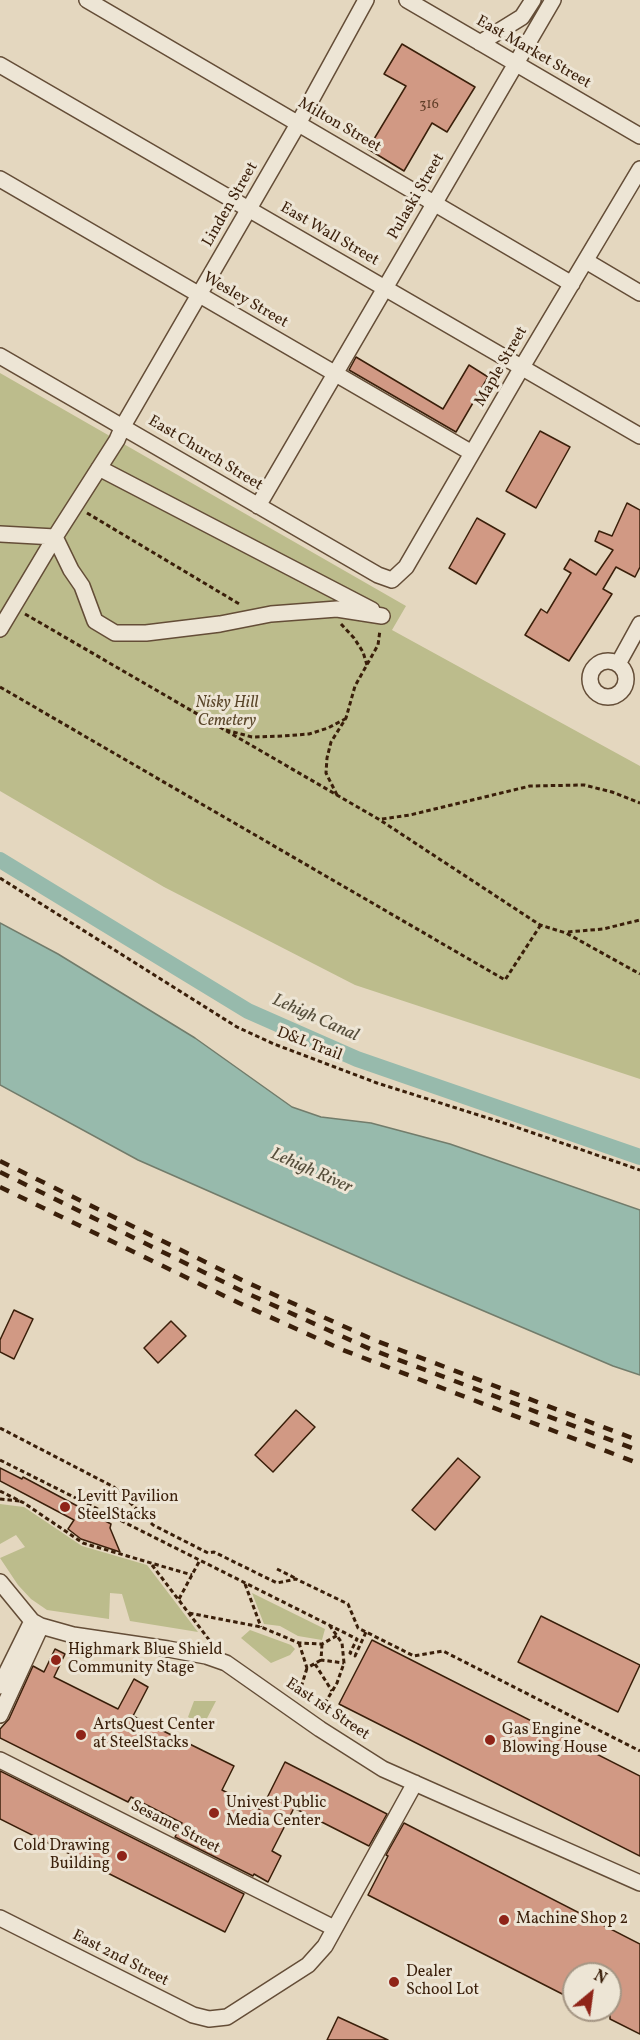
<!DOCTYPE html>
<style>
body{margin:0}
#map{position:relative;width:640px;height:2040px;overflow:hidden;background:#e4d7bf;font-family:Vollkorn,serif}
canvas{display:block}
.north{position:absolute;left:562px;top:1962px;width:60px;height:60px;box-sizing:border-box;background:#ede5d5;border:2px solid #a59684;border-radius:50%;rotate:29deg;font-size:16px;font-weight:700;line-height:24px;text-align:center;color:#3a1f0a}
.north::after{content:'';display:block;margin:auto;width:21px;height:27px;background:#8f2418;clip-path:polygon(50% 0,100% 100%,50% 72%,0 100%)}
</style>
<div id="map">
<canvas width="640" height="2040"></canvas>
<div class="north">N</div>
</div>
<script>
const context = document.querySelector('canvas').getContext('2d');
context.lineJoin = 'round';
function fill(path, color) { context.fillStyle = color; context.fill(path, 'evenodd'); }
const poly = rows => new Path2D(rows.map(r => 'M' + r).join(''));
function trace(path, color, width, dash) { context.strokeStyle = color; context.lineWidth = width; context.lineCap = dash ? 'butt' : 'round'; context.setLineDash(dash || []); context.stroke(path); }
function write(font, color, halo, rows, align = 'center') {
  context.font = font + ' Vollkorn,serif'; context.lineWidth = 6; context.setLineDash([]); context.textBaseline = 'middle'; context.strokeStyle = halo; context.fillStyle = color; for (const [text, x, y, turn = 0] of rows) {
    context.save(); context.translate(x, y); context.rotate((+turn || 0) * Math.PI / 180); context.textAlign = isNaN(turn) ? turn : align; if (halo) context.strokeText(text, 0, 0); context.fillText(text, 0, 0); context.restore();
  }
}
const green = poly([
 [0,373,406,606,392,630,640,766,640,1079,355,985,164,887,0,791],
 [0,1504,24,1507,82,1546,147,1565,198,1632,130,1621,122,1594,110,1593,109,1619,47,1610,31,1599,18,1585,0,1558,25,1547,16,1535,0,1544],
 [252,1593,325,1629,322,1640,298,1636,280,1626,264,1624],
 [250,1630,291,1645,295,1649,290,1655,271,1663,241,1638],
 [194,1701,216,1701,203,1726,188,1717]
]);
const water = poly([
 [0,923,58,954,195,1038,292,1107,321,1117,371,1123,450,1144,640,1210,640,1375,613,1366,404,1277,138,1160,0,1085,0,923]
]);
const canal = poly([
 [0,860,248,1011,357,1059,640,1157]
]);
const building = poly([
 [402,44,475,87,447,132,432,123,404,171,368,149,406,86,384,74,402,44],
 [356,357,443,409,469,365,488,377,456,432,349,370,356,357],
 [540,431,570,447,536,508,506,491,540,431],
 [627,503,640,510,640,567,635,577,616,567,603,589,612,594,569,661,525,635,541,609,547,613,571,573,564,569,570,559,596,575,613,550,595,541,599,531,612,536,627,503],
 [477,518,505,534,476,584,449,568,477,518],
 [14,1310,33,1319,14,1359,0,1352,0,1340,14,1310],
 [171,1321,186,1336,158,1363,144,1348,171,1321],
 [296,1410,315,1427,273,1472,255,1455,296,1410],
 [458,1458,480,1477,435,1530,412,1510,458,1458],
 [0,1468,22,1479,23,1477,111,1524,110,1528,120,1552,81,1539,68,1529,74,1520,0,1481,0,1468],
 [541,1616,640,1665,618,1712,518,1662,541,1616],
 [372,1640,640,1776,640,1856,339,1704,372,1640],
 [55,1649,65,1654,54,1677,118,1709,134,1679,148,1687,133,1716,234,1766,222,1790,261,1810,285,1762,387,1814,369,1846,294,1808,272,1851,281,1856,268,1882,254,1874,253,1876,175,1837,182,1823,131,1797,128,1802,0,1738,0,1729,9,1719,33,1666,44,1672,55,1649],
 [0,1771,244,1894,225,1932,0,1819,0,1771],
 [404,1823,640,1944,640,2034,610,2019,610,1974,574,1974,574,2000,368,1895,388,1856,386,1855,404,1823],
 [338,2017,388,2040,327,2040,338,2017]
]);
const path = poly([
 [87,513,241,605],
 [25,614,380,820,540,925,566,933,640,974],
 [341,624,354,638,363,652,367,665],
 [0,687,505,980,540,926],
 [226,730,252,737,282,736,309,734,328,728,345,719],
 [337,795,326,773,327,758,331,742,346,718,355,686,378,645,380,630],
 [382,819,410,815,530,786,584,785,612,792,640,803],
 [0,878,237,1027,274,1044,377,1083,510,1125,640,1170],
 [568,932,603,929,640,920],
 [0,1428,114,1487,153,1525,208,1553,214,1552,277,1583,296,1579,348,1604,358,1628,414,1656,443,1651,640,1751],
 [0,1460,357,1639,350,1653,355,1656,366,1632],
 [119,1489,143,1501],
 [0,1491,24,1503,83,1543,192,1575],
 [0,1499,20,1501],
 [152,1565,210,1641],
 [277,1569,295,1578],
 [245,1584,261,1627],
 [179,1599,200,1560],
 [189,1613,261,1627,299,1643,322,1644,338,1635],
 [299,1643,307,1668,321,1660],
 [322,1644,321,1660,344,1663],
 [315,1664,332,1691],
 [299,1694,307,1668],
 [321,1710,337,1683,344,1663,342,1643,330,1626]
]);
const minor = poly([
 [87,0,572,284],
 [407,0,640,136],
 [480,43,522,17,533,0],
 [0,65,640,436],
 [0,179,472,453],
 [586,261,640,293],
 [0,356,378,575,392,580,406,567,522,367,640,169],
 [99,468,372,610],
 [258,506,553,0],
 [0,534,55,537,71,570,82,586,95,621,115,633,146,633,220,624,271,614,337,609,382,616],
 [0,629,55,537,117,440,123,426,298,124,366,0],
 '590 679a18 18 0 1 1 36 0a18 18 0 1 1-36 0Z',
 [618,664,640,624],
 [0,1582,32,1621,41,1626,73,1635,168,1649,206,1656,226,1663,320,1729,383,1769,640,1883],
 [0,1686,32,1621],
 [0,1715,41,1626],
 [0,1760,334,1928],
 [0,1918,193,2015,209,2019,227,2017,308,1965,325,1946,415,1783]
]);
const rail = poly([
 [0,1161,246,1282,374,1340,640,1441],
 [0,1172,242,1291,370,1349,640,1451],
 [0,1187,239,1303,343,1350,640,1464]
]);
const markers = [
 [65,1507,6,"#8f2418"],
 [56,1660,6,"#8f2418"],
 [81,1735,6,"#8f2418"],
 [490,1740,6,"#8f2418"],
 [214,1813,6,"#8f2418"],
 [122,1856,6,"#8f2418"],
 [504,1920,6,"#8f2418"],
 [394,1982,6,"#8f2418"]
];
const numberNames = [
 ["316",429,105]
];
const streetNames = [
 ["East Market Street",533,53,30],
 ["Milton Street",339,126,30],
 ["Pulaski Street",417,197,-60],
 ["Linden Street",231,205,-60],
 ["East Wall Street",329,235,30],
 ["Wesley Street",245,301,30],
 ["Maple Street",502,367,-60],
 ["East Church Street",205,454,31],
 ["D&L Trail",309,1045,21],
 ["East 1st Street",327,1710,34],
 ["Sesame Street",175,1828,27],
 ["East 2nd Street",120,1959,27]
];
const parkNames = [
 ["Nisky Hill",227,704],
 ["Cemetery",227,722]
];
const poiNames = [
 ["Levitt Pavilion",77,1498],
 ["SteelStacks",77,1516],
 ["Highmark Blue Shield",68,1651],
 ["Community Stage",68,1669],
 ["ArtsQuest Center",93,1726],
 ["at SteelStacks",93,1744],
 ["Gas Engine",502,1731],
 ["Blowing House",502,1749],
 ["Univest Public",226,1804],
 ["Media Center",226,1822],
 ["Cold Drawing",110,1847,"right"],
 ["Building",110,1865,"right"],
 ["Machine Shop 2",516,1920],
 ["Dealer",406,1973],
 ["School Lot",406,1991]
];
const waterNames = [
 ["Lehigh Canal",315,1019,24],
 ["Lehigh River",311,1172,24]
];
fill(green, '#bcbc8c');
fill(water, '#97baac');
trace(water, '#727c6b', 1.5);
trace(canal, '#97baac', 16);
fill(building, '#d19984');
trace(building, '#3a1f0a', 1.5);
trace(minor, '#644d37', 18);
trace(path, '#3a1f0a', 3, [4.5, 3]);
trace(minor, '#ede5d5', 15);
trace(rail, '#3a1f0a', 4.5, [10, 10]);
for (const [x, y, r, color] of markers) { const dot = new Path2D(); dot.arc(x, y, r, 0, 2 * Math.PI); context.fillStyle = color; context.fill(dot); trace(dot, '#ede5d5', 2); }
write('14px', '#603e28', null, numberNames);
write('16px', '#3a1f0a', '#ede5d5', streetNames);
write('italic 16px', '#5a462a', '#ede5d5', parkNames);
write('16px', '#3a1f0a', '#ede5d5', poiNames, 'left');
write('italic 18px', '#564e3b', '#ede5d5', waterNames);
</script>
